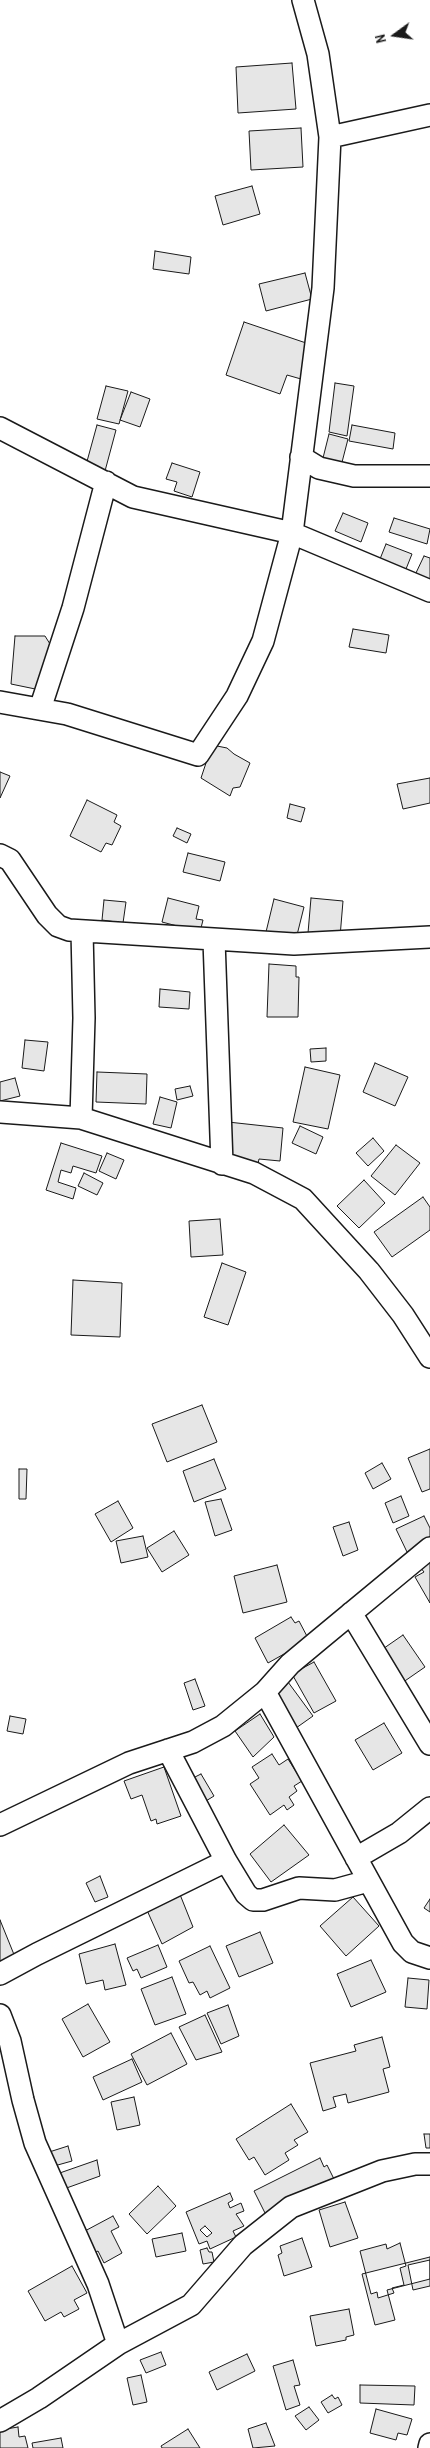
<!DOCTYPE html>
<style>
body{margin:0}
#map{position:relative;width:430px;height:2448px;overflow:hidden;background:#fff;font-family:"Archivo Narrow",sans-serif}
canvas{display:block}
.north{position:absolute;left:370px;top:10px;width:50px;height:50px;-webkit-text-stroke:4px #fff;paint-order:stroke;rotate:256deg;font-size:14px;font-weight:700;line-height:20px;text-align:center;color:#1a1a1a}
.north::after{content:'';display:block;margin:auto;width:18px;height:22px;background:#1a1a1a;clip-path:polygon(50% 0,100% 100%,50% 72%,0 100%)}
</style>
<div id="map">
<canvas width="430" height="2448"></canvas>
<div class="north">N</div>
</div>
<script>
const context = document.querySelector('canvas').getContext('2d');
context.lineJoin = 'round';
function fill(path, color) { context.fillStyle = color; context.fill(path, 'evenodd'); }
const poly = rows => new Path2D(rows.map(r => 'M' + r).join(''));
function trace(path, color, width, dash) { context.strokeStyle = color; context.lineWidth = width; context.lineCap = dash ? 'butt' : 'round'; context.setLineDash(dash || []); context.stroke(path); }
const building = poly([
 [292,63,296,109,238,113,236,67,292,63],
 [301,128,303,167,251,170,249,131,301,128],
 [252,186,260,214,223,225,215,196,252,186],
 [155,251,191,257,189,274,153,269,155,251],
 [305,273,312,299,266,311,259,284,305,273],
 [244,322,312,345,301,379,287,375,280,394,226,375,244,322],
 [335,383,354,386,347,436,329,432,335,383],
 [106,386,128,391,119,424,97,419,106,386],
 [131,392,150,399,140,427,120,420,131,392],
 [97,425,116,430,105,471,86,465,97,425],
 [352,425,395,433,393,449,349,441,352,425],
 [329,434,348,439,340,470,322,462,329,434],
 [172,463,200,472,192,497,174,491,177,482,166,479,172,463],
 [343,513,368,523,361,542,335,531,343,513],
 [394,518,430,529,427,544,389,532,394,518],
 [386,544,412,554,406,569,380,559,386,544],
 [424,556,430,558,430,582,415,575,424,556],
 [353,629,389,635,386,653,349,647,353,629],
 [15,636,45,636,50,644,45,691,11,684,15,636],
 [212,745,227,748,234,754,250,763,240,787,233,788,230,796,201,778,212,745],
 [0,772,10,776,0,798,0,772],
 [430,778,430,803,403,809,397,784,430,778],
 [87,800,117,815,114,822,121,826,112,845,106,843,101,852,70,836,87,800],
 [290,804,305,808,301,822,287,818,290,804],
 [177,828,191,834,187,843,173,836,177,828],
 [188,853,225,862,220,881,183,872,188,853],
 [168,898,199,906,196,919,203,920,200,932,162,922,168,898],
 [311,898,343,901,340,937,308,933,311,898],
 [274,899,304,907,296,939,266,932,274,899],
 [104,900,126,902,123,923,102,920,104,900],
 [269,964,296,966,296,977,299,977,298,1017,267,1017,269,964],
 [160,989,190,992,189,1009,159,1007,160,989],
 [25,1040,48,1042,44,1071,22,1068,25,1040],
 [326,1048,326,1061,311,1062,310,1049,326,1048],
 [375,1063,408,1077,395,1106,363,1092,375,1063],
 [305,1067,340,1075,328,1129,293,1122,305,1067],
 [97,1072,147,1074,146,1104,96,1102,97,1072],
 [15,1078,20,1096,0,1101,0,1082,15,1078],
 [190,1086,193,1096,177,1100,175,1089,190,1086],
 [160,1097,177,1102,171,1128,153,1124,160,1097],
 [228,1122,283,1128,280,1161,259,1159,258,1164,225,1154,228,1122],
 [300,1126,323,1137,316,1154,292,1143,300,1126],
 [373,1138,384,1151,368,1166,356,1153,373,1138],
 [61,1143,102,1156,96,1173,73,1166,71,1173,61,1170,58,1182,76,1188,73,1199,46,1190,61,1143],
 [396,1145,420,1163,395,1195,371,1176,396,1145],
 [107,1153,124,1160,116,1179,99,1171,107,1153],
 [84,1173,103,1183,97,1195,78,1186,84,1173],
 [364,1180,385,1203,359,1228,337,1206,364,1180],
 [423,1197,430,1207,430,1230,392,1257,374,1232,423,1197],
 [220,1219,223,1255,191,1257,189,1221,220,1219],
 [222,1263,246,1272,228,1325,204,1317,222,1263],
 [73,1280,122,1283,120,1337,71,1335,73,1280],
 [202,1405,217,1442,167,1462,152,1424,202,1405],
 [430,1449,430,1489,422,1492,408,1458,430,1449],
 [214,1459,226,1489,194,1502,183,1471,214,1459],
 [382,1463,391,1479,373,1489,365,1473,382,1463],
 [19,1469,27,1469,26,1499,19,1499,19,1469],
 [401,1496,409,1516,393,1523,385,1503,401,1496],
 [221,1499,232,1530,215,1536,205,1502,221,1499],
 [118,1501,133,1528,111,1542,95,1514,118,1501],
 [424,1516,430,1528,430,1541,407,1552,396,1529,424,1516],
 [349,1522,358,1550,343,1556,333,1527,349,1522],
 [174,1531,189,1555,162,1572,147,1548,174,1531],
 [143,1536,148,1557,121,1563,116,1541,143,1536],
 [430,1559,430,1603,415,1577,424,1572,420,1567,430,1559],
 [277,1565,287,1602,243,1613,234,1576,277,1565],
 [291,1617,295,1623,299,1621,309,1640,268,1663,255,1638,291,1617],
 [403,1635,425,1667,399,1685,377,1653,403,1635],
 [314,1662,336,1701,314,1713,292,1674,314,1662],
 [195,1679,205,1706,193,1710,184,1683,195,1679],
 [288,1682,313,1716,296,1728,271,1694,288,1682],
 [260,1714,274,1737,253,1757,235,1731,260,1714],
 [10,1716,26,1719,23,1734,7,1731,10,1716],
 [384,1723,402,1753,373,1770,355,1740,384,1723],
 [272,1754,279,1765,288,1759,302,1781,294,1786,297,1791,289,1797,294,1805,287,1810,284,1805,270,1815,250,1784,259,1778,252,1767,272,1754],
 [164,1767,181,1816,157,1824,156,1819,151,1821,142,1795,131,1799,124,1781,164,1767],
 [201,1774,214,1796,201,1804,187,1781,201,1774],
 [284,1825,309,1855,271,1882,250,1854,284,1825],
 [100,1876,108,1897,95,1902,86,1883,100,1876],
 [179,1892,193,1927,162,1944,146,1908,179,1892],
 [353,1897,379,1926,346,1956,320,1926,353,1897],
 [430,1899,430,1912,424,1908,430,1899],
 [0,1920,15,1957,0,1966,0,1920],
 [260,1932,273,1963,239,1977,226,1946,260,1932],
 [115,1944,126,1985,105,1990,103,1980,86,1984,79,1954,115,1944],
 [158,1945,167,1967,141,1978,137,1969,133,1971,127,1958,158,1945],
 [210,1946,230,1988,210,1998,207,1991,200,1995,193,1982,189,1983,179,1961,210,1946],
 [371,1960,386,1992,351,2007,337,1974,371,1960],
 [172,1977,186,2014,155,2025,141,1989,172,1977],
 [408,1978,429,1980,427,2009,405,2007,408,1978],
 [88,2004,110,2042,83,2057,62,2019,88,2004],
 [228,2005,239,2036,221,2044,207,2013,228,2005],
 [205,2015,222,2052,196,2060,179,2027,205,2015],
 [171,2033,187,2064,147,2085,131,2054,171,2033],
 [382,2037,390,2067,383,2069,389,2092,348,2103,346,2094,333,2097,336,2107,323,2111,310,2063,356,2051,354,2045,382,2037],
 [132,2059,142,2082,103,2100,93,2077,132,2059],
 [134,2097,140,2125,117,2130,111,2102,134,2097],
 [291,2104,308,2132,294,2140,298,2145,285,2153,289,2160,265,2175,254,2157,249,2160,236,2139,291,2104],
 [424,2134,430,2134,430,2148,426,2148,424,2134],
 [68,2146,72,2161,47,2168,43,2154,68,2146],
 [320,2158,324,2167,327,2165,334,2179,265,2213,254,2191,320,2158],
 [97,2160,100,2176,61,2190,54,2175,97,2160],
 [158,2186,176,2206,147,2234,129,2214,158,2186],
 [230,2193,233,2200,228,2203,230,2208,241,2203,244,2211,236,2214,244,2226,233,2231,236,2237,210,2249,207,2241,199,2244,186,2212,230,2193],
 [205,2226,212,2233,207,2237,200,2230,205,2226],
 [345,2202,358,2238,330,2247,319,2210,345,2202],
 [113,2216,119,2227,111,2231,122,2253,104,2263,98,2251,94,2253,83,2232,113,2216],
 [182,2233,186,2251,156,2257,152,2239,182,2233],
 [302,2238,312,2267,284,2276,278,2255,282,2253,280,2246,302,2238],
 [400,2243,406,2266,400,2268,404,2285,392,2288,394,2293,378,2298,377,2292,371,2294,360,2251,386,2244,387,2249,400,2243],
 [207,2248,209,2252,212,2252,214,2262,203,2264,200,2250,207,2248],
 [430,2257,430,2279,387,2290,395,2320,375,2325,362,2274,430,2257],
 [430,2260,430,2286,413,2290,408,2265,430,2260],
 [72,2266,87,2293,74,2300,79,2309,64,2317,61,2312,45,2321,28,2291,72,2266],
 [349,2309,354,2335,346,2337,346,2340,316,2346,310,2316,349,2309],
 [161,2352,166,2365,146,2373,140,2360,161,2352],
 [247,2354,255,2371,217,2390,209,2372,247,2354],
 [293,2360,300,2385,294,2386,300,2405,286,2410,273,2366,293,2360],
 [141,2375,147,2402,133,2405,127,2378,141,2375],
 [360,2385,415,2386,414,2405,360,2403,360,2385],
 [332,2395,335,2399,338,2397,342,2405,328,2413,321,2402,332,2395],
 [309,2407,319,2420,306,2430,295,2416,309,2407],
 [376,2409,412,2419,407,2435,398,2433,396,2440,370,2433,376,2409],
 [266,2423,275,2446,253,2448,248,2429,266,2423],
 [18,2427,19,2437,25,2436,28,2448,0,2448,0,2430,18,2427],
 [188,2429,200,2448,162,2448,161,2446,188,2429],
 [61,2438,63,2448,33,2448,32,2443,61,2438]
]);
const minor = poly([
 [330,137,430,115],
 [0,428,133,497,292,533,430,591],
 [301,457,319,468,354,476,430,476],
 [0,702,67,714,198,755,237,696,263,641,292,533,323,288,330,137,318,54,303,0],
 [40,709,73,608,106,482],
 [0,855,10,860,47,915,58,926,69,930,294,944,430,937],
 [214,940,222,1164],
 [0,1112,81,1118,254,1173,303,1199,369,1271,403,1315,430,1357],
 [81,1118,84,1018,82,931],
 [351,1613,430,1744],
 [265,1692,403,1943,412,1952,430,1958],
 [168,1750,226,1861,246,1894,253,1900,263,1900,299,1888,335,1890,368,1881],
 [0,1825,129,1763,193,1742,223,1726,265,1692,290,1664,320,1639,430,1548],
 [356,1858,399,1833,430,1808],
 [0,1974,37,1954,226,1861],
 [0,2015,10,2041,23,2100,35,2143,98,2284,118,2344],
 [0,2421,39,2398,118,2344,191,2305,243,2245,291,2207,382,2171,415,2164,430,2164],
 [429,2448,430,2444]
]);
fill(building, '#e6e6e6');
trace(building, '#1a1a1a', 1);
trace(minor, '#1a1a1a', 24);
trace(minor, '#fff', 21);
</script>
